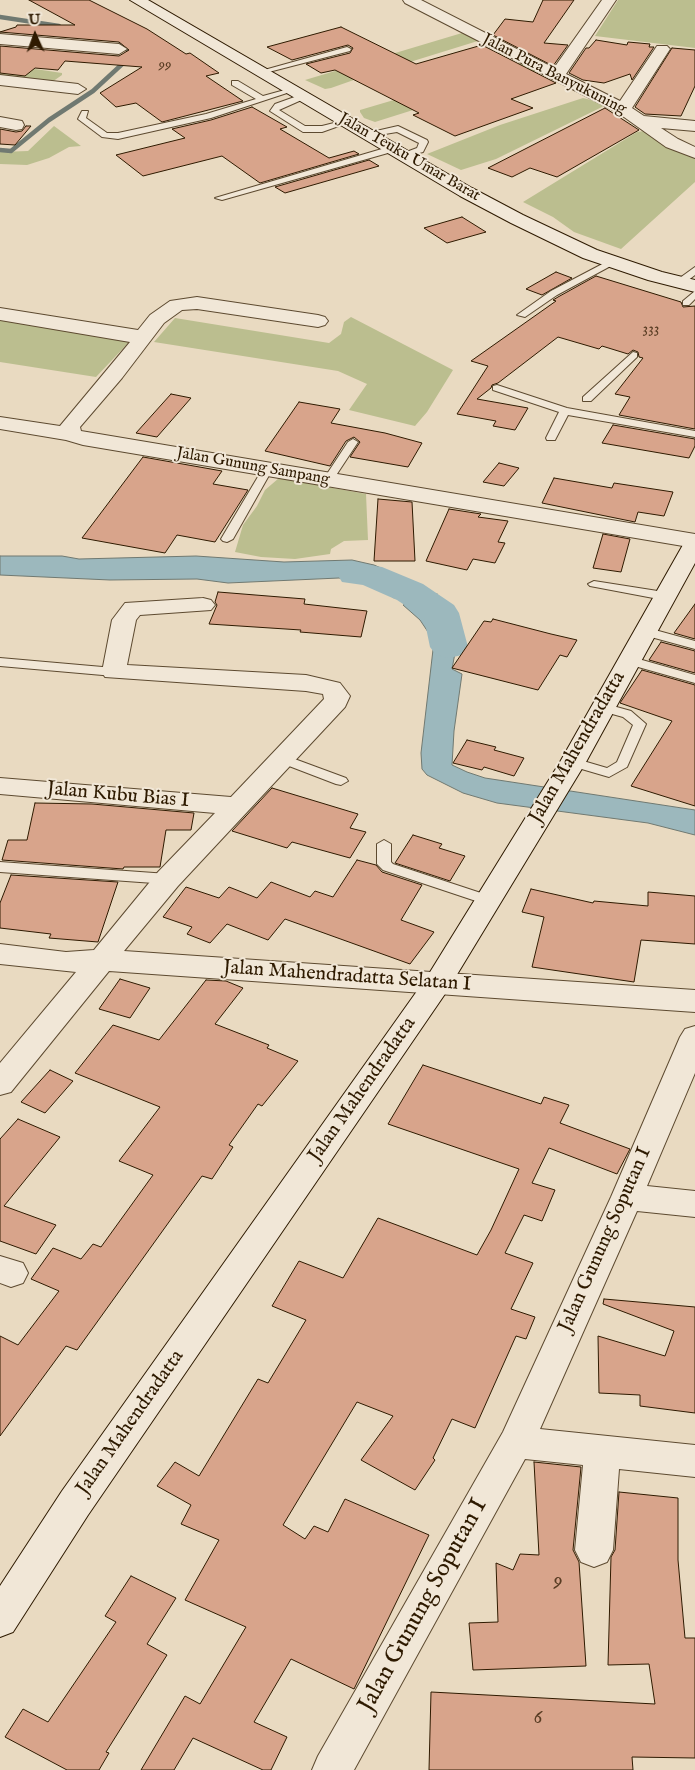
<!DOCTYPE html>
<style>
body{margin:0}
#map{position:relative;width:695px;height:1770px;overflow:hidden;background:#e9dac1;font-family:"IM FELL English",serif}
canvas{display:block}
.north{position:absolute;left:10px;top:10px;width:50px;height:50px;-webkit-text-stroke:4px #f1e7d7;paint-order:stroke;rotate:358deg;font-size:14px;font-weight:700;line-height:20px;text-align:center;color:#2e1a00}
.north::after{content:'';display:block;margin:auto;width:18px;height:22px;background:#2e1a00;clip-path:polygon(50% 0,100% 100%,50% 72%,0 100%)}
</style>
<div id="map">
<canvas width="695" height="1770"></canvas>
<div class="north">U</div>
</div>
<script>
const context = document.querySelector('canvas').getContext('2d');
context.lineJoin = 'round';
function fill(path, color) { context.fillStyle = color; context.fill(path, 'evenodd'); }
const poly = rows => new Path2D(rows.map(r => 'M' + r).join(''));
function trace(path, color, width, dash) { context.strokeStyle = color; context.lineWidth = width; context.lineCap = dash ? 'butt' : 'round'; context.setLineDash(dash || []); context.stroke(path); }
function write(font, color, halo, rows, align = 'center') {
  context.font = font + ' "IM FELL English",serif'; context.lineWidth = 4; context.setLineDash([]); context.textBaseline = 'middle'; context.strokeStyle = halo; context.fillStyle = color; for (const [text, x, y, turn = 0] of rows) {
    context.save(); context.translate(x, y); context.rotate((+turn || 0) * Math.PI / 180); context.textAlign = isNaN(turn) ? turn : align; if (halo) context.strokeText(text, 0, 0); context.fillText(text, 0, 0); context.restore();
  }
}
const green = poly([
 [618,0,695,0,695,48,595,36],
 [462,33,481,40,368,75,331,88,325,89,305,80],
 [0,56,35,69,62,73,62,75,52,82,0,76],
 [519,63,540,70,375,122,364,118,360,112,360,110],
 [583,98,595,101,603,106,602,107,496,159,461,170,427,154,500,125],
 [54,126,81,146,69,147,49,158,27,165,0,164,0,152,28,151],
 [644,131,669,148,695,155,695,182,621,249,574,232,553,217,523,202,637,132],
 [0,317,130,341,96,377,0,362],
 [351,317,453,370,427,412,415,426,349,410,367,384,338,371,154,342,175,318,329,343,341,334,344,322],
 [279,478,366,494,368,540,344,541,331,549,330,554,295,559,261,557,235,552,243,525,257,506,265,490]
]);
const water = poly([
 [0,556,62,556,79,559,196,556,284,562,352,560,374,565,425,587,394,598,374,584,339,578,228,583,197,579,110,580,0,575,0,556],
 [437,594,452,610,458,637,452,669,462,674,454,731,452,765,467,772,485,778,695,810,695,835,648,823,497,803,463,793,427,775,422,769,421,753,434,641,420,620,403,605,437,594]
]);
const stream = poly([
 [0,17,59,26],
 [0,150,11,151,49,120,93,91,132,55,121,43]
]);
const river = poly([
 [355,563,382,567,423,584,454,605,459,613,468,647,462,655,449,658,436,655,430,647,424,618,397,600,363,585,342,582,337,574,342,566,355,563]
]);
const building = poly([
 [29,0,89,0,147,29,186,54,190,53,219,73,206,76,243,101,162,122,136,103,116,107,100,93,142,67,65,61,58,70,35,68,25,76,0,73,0,46,119,56,129,50,119,42,0,32,16,27,17,25,75,25,29,0],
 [543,0,574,0,544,43,568,45,553,66,493,35,505,19,533,22,543,0],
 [341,27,416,64,482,45,556,83,511,99,533,108,455,136,413,115,419,113,335,70,321,73,306,64,350,53,353,48,348,45,292,60,267,47,341,27],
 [596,40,627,45,628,42,650,44,649,47,654,47,632,80,630,74,604,83,583,80,569,73,586,48,589,48,596,40],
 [672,48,695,50,695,86,681,116,645,114,635,107,672,48],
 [252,107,287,127,280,129,329,158,354,151,359,154,260,183,222,156,143,176,116,155,185,138,172,129,211,120,252,107],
 [605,108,639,130,557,177,530,168,512,177,488,168,605,108],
 [26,126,31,126,15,145,0,144,0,129,16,132,22,131,26,126],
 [369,160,379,166,285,193,275,187,369,160],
 [462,217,486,232,447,243,424,228,462,217],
 [556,272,572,278,542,295,526,289,556,272],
 [596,276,681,302,683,307,695,306,695,429,619,415,630,397,615,394,643,358,639,357,638,352,633,350,628,354,602,346,599,349,558,337,498,383,492,385,491,388,477,399,528,408,515,430,493,426,496,421,457,414,488,366,471,361,556,301,553,300,558,297,596,276],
 [171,394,191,398,157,437,136,433,171,394],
 [299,402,340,409,331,423,385,433,422,443,408,467,350,457,360,442,354,437,346,441,330,466,265,451,299,402],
 [613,425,695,439,695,446,689,458,602,443,613,425],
 [143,457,222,471,213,484,248,490,215,542,177,535,165,553,82,538,143,457],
 [499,463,519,468,504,486,483,482,499,463],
 [554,478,612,488,614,483,673,492,664,516,638,512,635,522,542,503,554,478],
 [378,499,412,502,415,561,374,561,378,499],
 [449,509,481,514,478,517,508,521,498,542,505,543,495,563,473,559,467,570,426,561,449,509],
 [603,534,630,539,621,572,593,568,603,534],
 [218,592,305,599,304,604,367,611,366,615,361,637,300,632,301,630,209,624,217,605,215,602,218,592],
 [695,604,695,639,674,633,695,604],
 [493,619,551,634,577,640,567,657,560,655,538,690,452,668,484,621,491,622,493,619],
 [661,642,695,651,695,673,649,660,661,642],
 [642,670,695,685,695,806,631,786,672,721,620,703,642,670],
 [467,740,496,747,494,750,524,758,514,776,484,767,482,770,453,763,467,740],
 [272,788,358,814,350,828,366,832,350,858,292,842,287,848,232,831,272,788],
 [35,803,92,804,194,813,191,830,166,830,160,867,124,867,123,869,2,860,8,840,27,840,35,803],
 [413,835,442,844,439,848,465,856,450,881,395,863,413,835],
 [357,860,376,865,382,872,422,885,401,920,434,932,410,964,285,919,268,940,227,924,210,943,187,934,192,927,163,917,186,887,219,898,229,887,257,898,271,882,310,897,315,891,333,897,357,860],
 [11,875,118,882,98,942,49,938,51,934,0,928,0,903,11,875],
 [531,889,593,903,594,901,648,906,648,892,695,896,695,944,641,940,634,982,532,967,544,917,522,912,531,889],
 [120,979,150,988,130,1018,99,1009,120,979],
 [206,980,226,981,243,988,215,1024,269,1045,267,1048,298,1061,262,1106,258,1104,229,1145,233,1147,212,1179,202,1176,77,1350,66,1346,0,1436,0,1336,18,1345,59,1291,31,1279,53,1248,81,1259,93,1244,101,1247,153,1175,119,1161,160,1107,75,1073,113,1025,159,1040,206,980],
 [423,1065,541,1104,544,1097,569,1105,560,1123,630,1149,617,1174,549,1148,532,1183,555,1190,542,1221,524,1215,505,1253,533,1263,511,1309,535,1317,526,1339,516,1336,475,1428,452,1419,433,1458,435,1460,415,1490,361,1460,393,1416,357,1402,283,1525,305,1539,314,1526,328,1532,345,1499,429,1535,354,1689,291,1659,254,1722,287,1737,271,1770,263,1770,193,1738,174,1770,141,1770,185,1696,200,1704,246,1627,185,1600,219,1540,181,1524,191,1505,157,1486,175,1462,199,1476,258,1379,268,1383,306,1320,272,1306,299,1261,343,1278,378,1218,477,1255,491,1230,519,1169,388,1124,423,1065],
 [50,1070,73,1081,45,1113,21,1102,50,1070],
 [18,1119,60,1137,4,1206,56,1225,36,1254,0,1241,0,1139,18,1119],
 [604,1299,695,1307,695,1413,640,1406,640,1395,599,1393,598,1336,665,1356,674,1331,603,1304,604,1299],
 [534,1462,581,1467,573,1550,579,1562,586,1666,473,1670,469,1623,498,1622,496,1563,513,1570,520,1554,539,1555,534,1462],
 [619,1492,678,1498,678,1560,685,1638,695,1638,695,1758,632,1757,633,1770,429,1770,431,1692,655,1704,649,1664,608,1665,611,1557,615,1550,619,1492],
 [131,1576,176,1598,147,1644,167,1655,106,1752,109,1753,99,1770,67,1770,5,1737,23,1709,48,1722,116,1622,105,1616,131,1576]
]);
const lane = poly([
 [347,47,351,49,350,51,261,74,257,72,347,47],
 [232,81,238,81,263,96,292,88,296,90,211,118,118,139,102,137,78,119,82,111,88,111,86,118,107,133,118,133,206,114,256,99,232,85,232,81],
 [303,94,306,94,306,98,279,110,305,126,322,126,346,120,350,122,322,132,303,132,270,111,275,104,303,94],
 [398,126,427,140,428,142,423,152,401,158,401,154,417,148,419,143,397,132,367,137,363,134,398,126],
 [392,146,396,149,395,151,222,200,215,198,392,146],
 [610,260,618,262,557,295,525,317,517,315,551,291,610,260],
 [695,267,695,275,683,284,677,284,677,280,695,267],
 [695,291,695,299,689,305,683,305,683,301,695,291],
 [633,352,637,353,637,357,591,401,583,401,583,397,633,352],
 [497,385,567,408,695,431,695,437,568,415,555,440,547,440,546,438,559,412,493,390,493,386,497,385],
 [353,439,358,442,333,480,328,483,324,482,323,480,348,442,353,439],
 [267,467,272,470,233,539,227,542,223,541,221,539,262,470,267,467],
 [594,581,664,592,670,596,664,600,590,586,588,584,594,581],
 [644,627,695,641,695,649,640,634,638,631,640,628,644,627],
 [628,656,695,675,695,683,624,663,622,660,628,656],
 [0,658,114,668,120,672,114,676,0,666,0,658],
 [602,703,631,711,646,724,627,767,609,777,568,765,567,762,573,758,607,768,617,762,633,725,623,717,598,710,596,707,598,704,602,703],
 [281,754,346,778,348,781,341,785,336,784,276,761,275,758,276,755,281,754],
 [384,840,391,844,391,862,393,864,493,897,495,900,488,905,383,870,377,864,377,844,384,840],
 [0,862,168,874,175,879,168,884,0,872,0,862]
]);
const street = poly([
 [403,0,421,0,554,68,602,0,616,0,566,74,620,101,657,46,667,46,670,49,632,108,644,116,695,121,695,131,661,128,678,139,695,147,695,158,666,147,617,112,405,3,403,0],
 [0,34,119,44,127,49,119,54,0,44,0,34],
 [0,75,78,84,86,89,78,94,0,85,0,75],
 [0,117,22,121,24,125,22,129,16,130,0,127,0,117],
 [197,297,318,315,325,317,328,321,325,325,318,327,197,309,182,310,164,323,122,378,80,427,81,431,695,534,695,548,83,445,66,440,0,429,0,417,60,426,130,342,0,320,0,308,138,330,150,315,170,301,197,297],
 [203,598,211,600,215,605,211,610,140,615,136,620,127,665,306,675,340,683,350,696,345,707,178,886,124,951,695,990,695,1012,109,971,11,1092,0,1095,0,1063,76,972,0,964,0,944,66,952,94,950,158,872,215,813,0,794,0,778,231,797,324,699,323,694,306,691,105,677,102,672,112,620,125,603,203,598],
 [695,1026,695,1073,647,1186,695,1191,695,1217,637,1211,540,1429,695,1445,695,1477,619,1469,613,1550,607,1562,594,1567,581,1562,575,1550,583,1465,525,1459,354,1770,312,1770,318,1756,503,1432,611,1197,680,1037,685,1029,695,1026],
 [0,1256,23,1263,28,1273,23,1283,11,1287,0,1283,0,1256]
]);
const secondary = poly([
 [130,0,148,0,472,188,523,215,597,250,662,272,695,280,695,292,648,280,583,258,511,223,460,196,130,0],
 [695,536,695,563,586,762,447,991,88,1515,13,1632,0,1637,0,1586,62,1491,427,977,560,762,684,543,687,538,695,536]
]);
const farNumbernames = [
 ["99",165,66],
 ["333",651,330]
];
const farStreetnames = [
 ["Jalan Pura Banyukuning",554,75,27],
 ["Jalan Teuku Umar Barat",409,158,30],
 ["Jalan Gunung Sampang",253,467,10]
];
const streetNames = [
 ["Jalan Mahendradatta",578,748,-60],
 ["Jalan Kubu Bias I",118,796,5],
 ["Jalan Mahendradatta Selatan I",347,977,4],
 ["Jalan Mahendradatta",363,1090,-55],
 ["Jalan Gunung Soputan I",606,1240,-66],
 ["Jalan Mahendradatta",131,1423,-55]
];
const nearNumbernames = [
 ["9",558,1582],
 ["6",538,1719]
];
const nearStreetnames = [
 ["Jalan Gunung Soputan I",424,1606,-61]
];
fill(green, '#bbbe8f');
fill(water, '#9cb8bd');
trace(water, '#707971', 1);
trace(stream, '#707971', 4.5);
fill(river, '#9cb8bd');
fill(building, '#d8a48b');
trace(building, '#2e1a00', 1);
trace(lane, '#5d4a30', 2);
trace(street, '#5d4a30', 2);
trace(secondary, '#2e1a00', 2);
fill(lane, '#f1e7d7');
fill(street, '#f1e7d7');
fill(secondary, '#f1e7d7');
write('15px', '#583c23', null, farNumbernames);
write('16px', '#2e1a00', '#f1e7d7', farStreetnames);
write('20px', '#2e1a00', '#f1e7d7', streetNames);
write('21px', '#583c23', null, nearNumbernames);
write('24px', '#2e1a00', '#f1e7d7', nearStreetnames);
</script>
